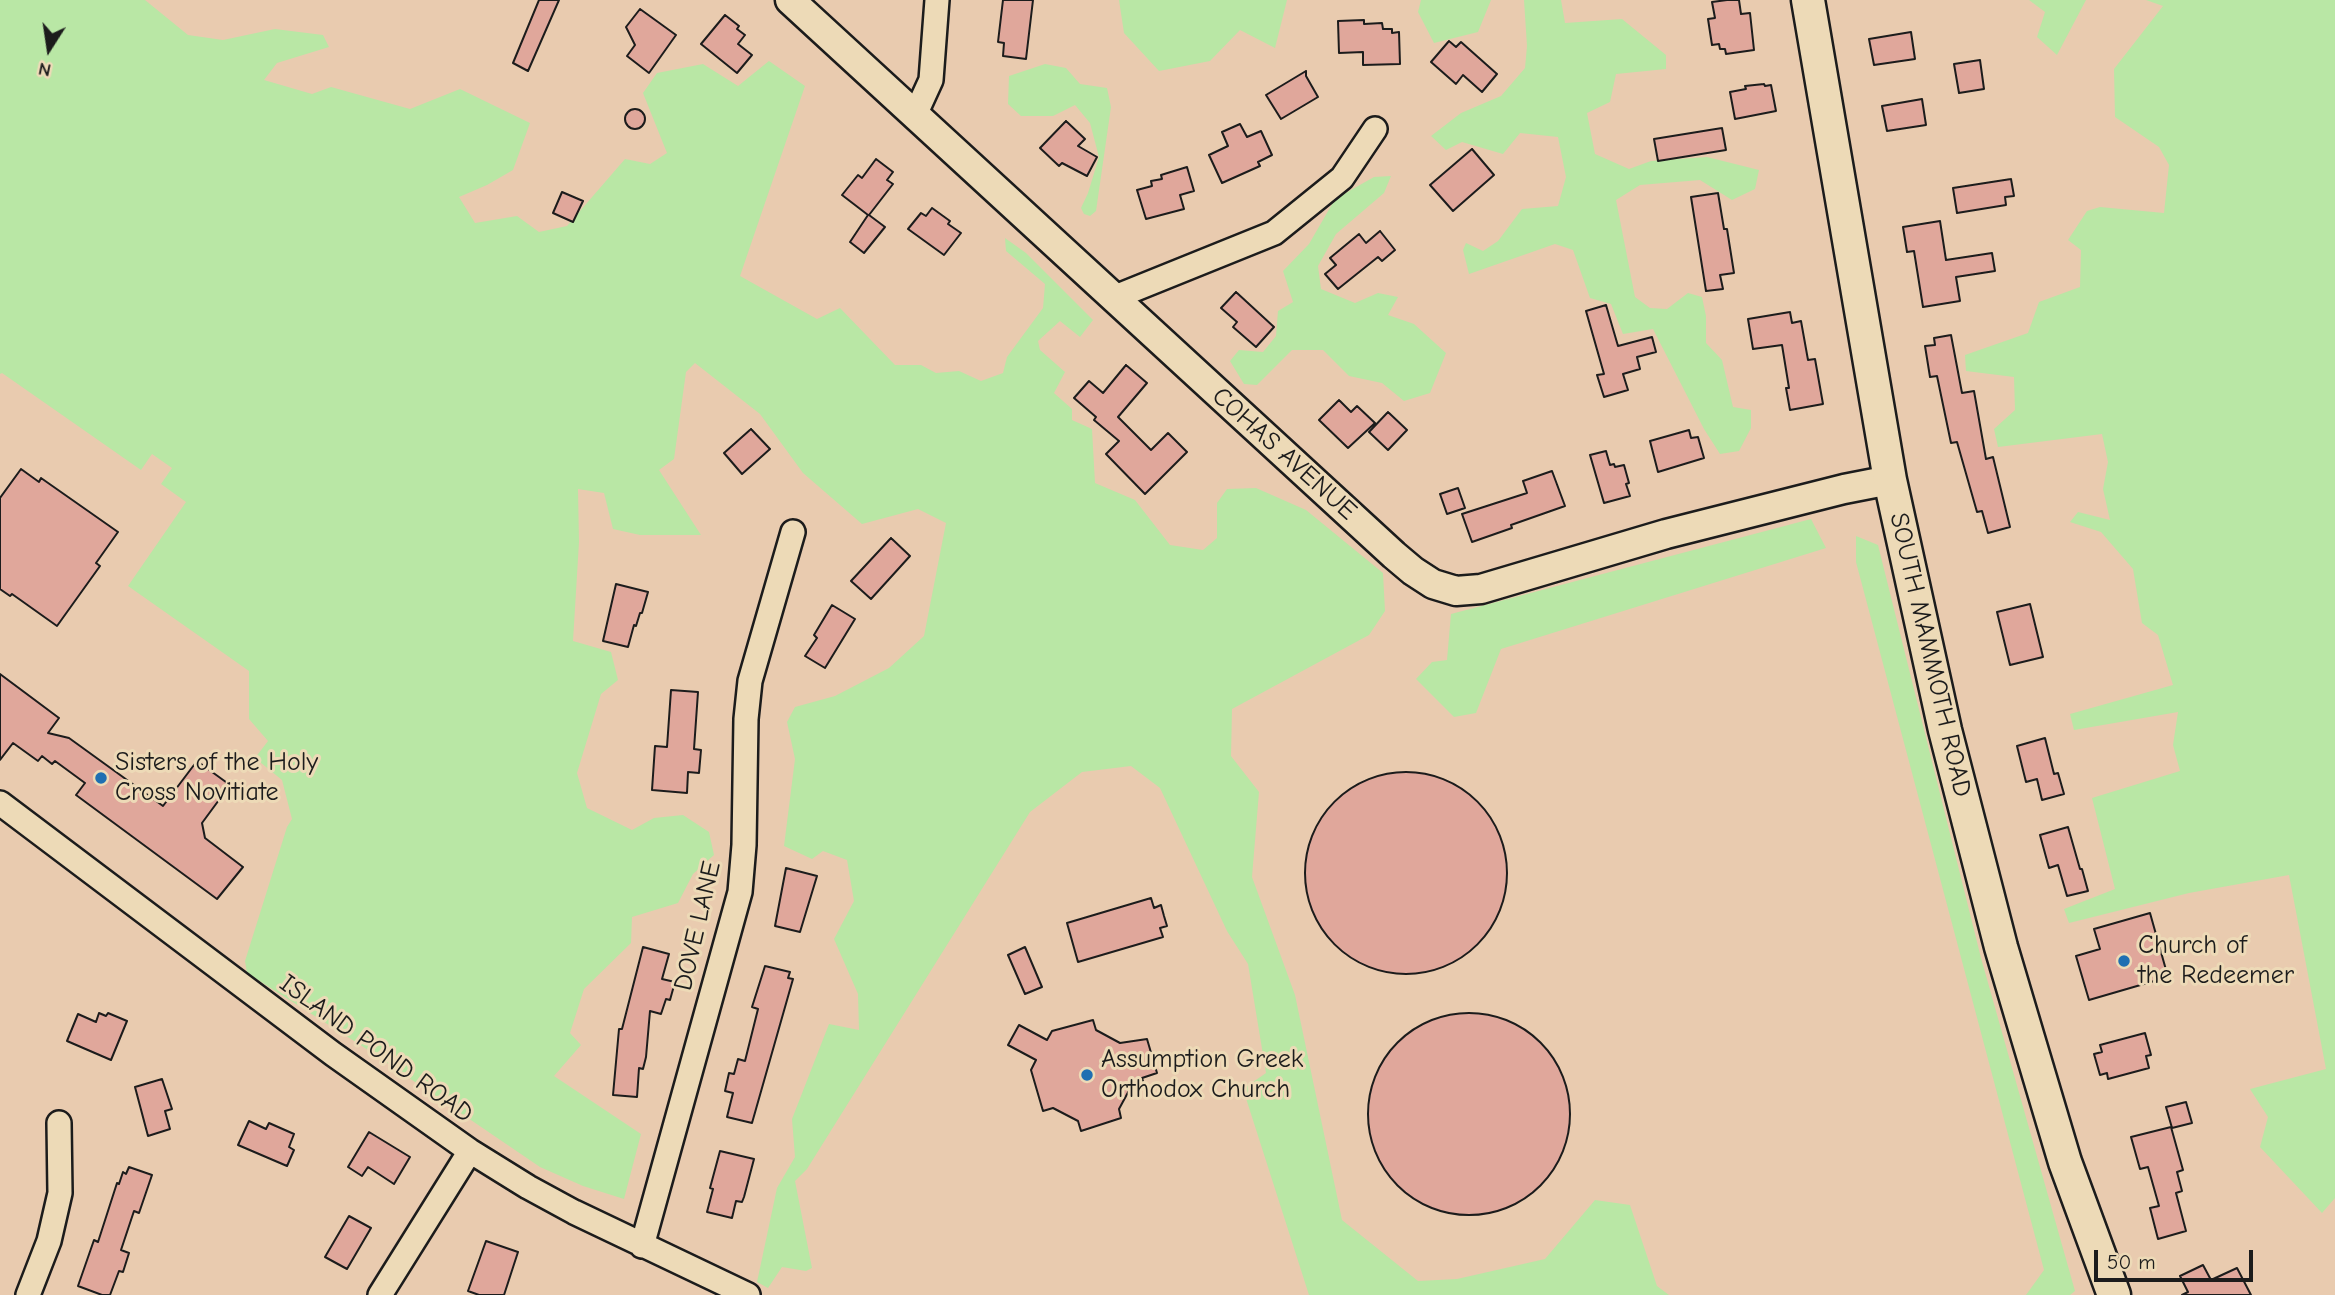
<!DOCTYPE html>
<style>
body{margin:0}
#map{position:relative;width:2335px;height:1295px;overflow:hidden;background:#e9cbaf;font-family:"Comic Neue",sans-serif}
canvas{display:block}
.north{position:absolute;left:14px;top:14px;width:70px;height:70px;-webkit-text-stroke:5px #eddab7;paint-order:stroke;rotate:192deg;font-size:19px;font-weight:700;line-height:28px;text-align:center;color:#1c1c1c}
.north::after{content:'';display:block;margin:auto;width:24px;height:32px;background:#1c1c1c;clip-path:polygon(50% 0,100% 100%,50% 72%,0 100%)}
.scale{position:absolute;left:2094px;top:1250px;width:159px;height:32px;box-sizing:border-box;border:4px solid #1c1c1c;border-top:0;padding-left:9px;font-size:21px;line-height:24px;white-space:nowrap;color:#1c1c1c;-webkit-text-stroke:5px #eddab7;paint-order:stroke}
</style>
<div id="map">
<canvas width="2335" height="1295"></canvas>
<div class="north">N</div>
<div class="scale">50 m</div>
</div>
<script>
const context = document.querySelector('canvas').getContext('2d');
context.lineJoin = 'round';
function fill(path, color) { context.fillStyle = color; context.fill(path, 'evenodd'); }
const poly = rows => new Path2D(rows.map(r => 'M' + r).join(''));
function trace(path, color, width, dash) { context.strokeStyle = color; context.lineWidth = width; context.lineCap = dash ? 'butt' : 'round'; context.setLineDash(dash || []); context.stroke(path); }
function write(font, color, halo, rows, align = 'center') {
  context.font = font + ' "Comic Neue",sans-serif'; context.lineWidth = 6; context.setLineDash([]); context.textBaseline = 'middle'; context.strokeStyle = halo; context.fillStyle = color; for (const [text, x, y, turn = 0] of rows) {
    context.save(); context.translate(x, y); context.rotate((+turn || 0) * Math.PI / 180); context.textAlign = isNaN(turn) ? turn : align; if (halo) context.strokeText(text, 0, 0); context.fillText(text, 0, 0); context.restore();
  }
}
const green = poly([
 [0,0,145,0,188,35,223,40,275,29,323,35,329,47,277,63,264,80,312,94,331,87,410,109,460,89,530,123,513,170,487,185,459,197,475,223,517,216,539,232,567,226,625,159,650,164,667,153,643,93,657,73,703,64,738,86,769,61,805,86,740,276,817,319,840,308,895,365,921,365,936,373,959,371,981,381,1003,373,1007,357,1043,308,1045,284,1006,251,1005,238,1026,253,1093,320,1080,337,1060,321,1038,341,1040,350,1065,372,1054,393,1072,409,1072,420,1092,429,1095,483,1135,500,1170,545,1203,550,1217,538,1217,503,1227,489,1256,488,1306,510,1383,573,1385,611,1369,635,1232,709,1231,756,1259,792,1252,877,1295,995,1342,1220,1418,1281,1457,1279,1545,1259,1595,1200,1630,1205,1657,1286,1669,1295,1309,1295,1243,1089,1266,1073,1248,964,1227,931,1160,788,1131,766,1082,772,1030,812,807,1169,795,1181,812,1268,806,1271,782,1267,768,1288,757,1282,777,1188,795,1157,792,1119,829,1024,859,1030,858,994,834,939,854,901,847,860,823,851,812,859,784,846,795,759,787,722,795,707,835,696,889,668,924,636,946,523,918,509,862,524,803,473,760,414,695,363,686,372,674,459,659,470,701,535,640,535,613,529,604,493,578,489,579,542,573,641,611,652,618,680,601,694,577,773,587,808,632,830,654,818,683,815,709,832,714,855,693,874,678,903,632,917,631,943,584,989,570,1033,581,1045,554,1076,641,1134,624,1199,583,1186,540,1167,362,1046,247,973,245,961,287,827,292,819,282,780,255,758,268,741,249,719,249,671,128,586,186,502,161,484,172,468,152,454,141,470,2,373,0,374],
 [1119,0,1287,0,1275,48,1240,30,1210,61,1159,71,1124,33],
 [1421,0,1491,0,1478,32,1434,43,1418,12],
 [1524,0,1561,0,1565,23,1622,19,1666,55,1666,69,1616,74,1610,102,1587,113,1595,154,1629,169,1651,161,1707,157,1759,170,1755,189,1732,200,1700,180,1640,185,1616,200,1635,297,1650,308,1667,309,1688,293,1702,297,1706,316,1706,343,1722,360,1733,407,1751,410,1751,428,1739,451,1720,454,1704,429,1653,329,1623,334,1611,304,1590,298,1573,250,1555,244,1469,274,1463,250,1466,243,1483,251,1498,241,1522,209,1558,206,1566,177,1558,137,1520,133,1503,154,1462,142,1446,150,1431,136,1461,113,1501,96,1525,68,1527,46],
 [2029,0,2086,0,2057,55,2037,37,2045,12],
 [2146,0,2335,0,2335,1198,2322,1213,2260,1147,2268,1117,2250,1089,2326,1069,2289,875,2189,893,2069,923,2064,909,2115,889,2092,798,2180,771,2173,745,2178,712,2074,730,2070,714,2173,685,2158,635,2142,623,2133,569,2101,532,2070,522,2078,512,2110,520,2103,489,2108,462,2102,434,1998,447,1994,429,2015,410,2014,377,1966,371,1965,355,2028,333,2039,302,2080,287,2081,250,2068,240,2087,211,2100,207,2164,213,2169,165,2159,147,2115,117,2114,69,2163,6],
 [1045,64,1066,68,1080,84,1107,88,1111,107,1096,211,1090,216,1084,214,1081,208,1088,193,1099,157,1090,123,1075,105,1053,116,1021,116,1008,104,1009,76],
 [1391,176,1384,193,1336,234,1318,266,1321,289,1355,303,1378,293,1398,297,1388,315,1414,324,1446,353,1430,393,1404,401,1382,383,1349,376,1323,350,1292,350,1257,385,1244,384,1230,361,1239,350,1263,352,1276,336,1278,311,1293,302,1283,271,1309,244,1335,199,1374,177],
 [1811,519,1826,548,1501,649,1476,713,1454,717,1416,679,1432,662,1447,660,1451,614],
 [1856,536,1878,545,1981,958,2075,1291,2070,1295,2026,1295,2044,1270,1856,562]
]);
const building = poly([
 [539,0,559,0,528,71,513,63,539,0],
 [1003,0,1033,0,1026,59,1003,56,1004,43,998,42,1003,0],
 [1727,0,1739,0,1741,14,1750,13,1754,50,1726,54,1725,49,1720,49,1719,44,1712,45,1708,19,1715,18,1712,2,1727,0],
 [640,9,676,35,649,73,627,56,635,45,626,27,640,9],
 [725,15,739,26,737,29,745,35,738,44,752,55,737,73,701,44,725,15],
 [1364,20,1364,24,1382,23,1383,29,1392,29,1392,33,1399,32,1400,64,1363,65,1363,52,1339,53,1338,21,1364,20],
 [1911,32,1915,59,1874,65,1869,39,1911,32],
 [1449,41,1456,47,1461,42,1497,74,1482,92,1463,75,1456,84,1431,62,1449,41],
 [1980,60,1984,89,1959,93,1954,64,1980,60],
 [1306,71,1306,76,1318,97,1281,119,1266,95,1306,71],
 [1764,84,1765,86,1771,85,1776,111,1735,119,1730,92,1746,89,1745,86,1764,84],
 [1922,99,1926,125,1887,131,1882,106,1922,99],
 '625 119a10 10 0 1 1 20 0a10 10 0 1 1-20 0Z',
 [1066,121,1085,139,1078,146,1097,157,1087,176,1062,163,1059,166,1040,148,1066,121],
 [1240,124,1247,137,1261,131,1272,155,1258,162,1260,166,1222,183,1209,155,1228,146,1222,132,1240,124],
 [1722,128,1726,150,1658,161,1654,139,1722,128],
 [1472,149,1494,175,1453,211,1430,185,1472,149],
 [876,159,893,172,887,180,893,184,869,215,885,227,864,253,850,242,868,215,842,195,858,175,862,178,876,159],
 [1187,167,1194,191,1180,195,1184,209,1146,219,1137,190,1152,186,1151,181,1162,179,1161,175,1187,167],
 [2011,179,2014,196,2005,197,2006,205,1957,213,1953,188,2011,179],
 [562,192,583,201,573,222,553,213,562,192],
 [1718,193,1724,229,1727,229,1734,273,1720,275,1723,289,1706,291,1691,197,1718,193],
 [932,208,950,221,948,224,961,233,944,255,908,229,921,213,926,216,932,208],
 [1940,221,1946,260,1992,253,1995,271,1956,277,1960,301,1923,307,1914,251,1907,252,1903,227,1940,221],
 [1380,231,1395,250,1382,261,1378,257,1338,289,1325,274,1336,265,1330,258,1359,234,1366,243,1380,231],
 [1236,292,1274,327,1256,347,1233,327,1237,322,1221,308,1236,292],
 [1606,305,1618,346,1652,337,1656,352,1637,357,1640,369,1623,374,1628,390,1604,397,1597,375,1604,374,1586,311,1606,305],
 [1790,312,1792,323,1801,321,1808,360,1815,359,1823,404,1790,410,1786,388,1789,388,1782,345,1753,349,1748,319,1790,312],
 [1951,335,1962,393,1974,391,1986,459,1993,457,2010,527,1988,533,1982,511,1977,512,1957,442,1951,443,1937,376,1930,377,1925,346,1935,345,1934,338,1951,335],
 [1126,365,1147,383,1118,417,1151,450,1168,433,1187,452,1145,494,1106,454,1119,441,1094,420,1096,417,1074,398,1089,381,1103,393,1126,365],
 [1339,400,1351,412,1357,406,1375,423,1348,448,1319,420,1339,400],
 [1388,412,1407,430,1388,450,1369,432,1388,412],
 [751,429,770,449,742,474,724,453,751,429],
 [1689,430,1691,438,1698,437,1704,458,1658,472,1650,441,1689,430],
 [1606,451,1610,465,1614,464,1615,467,1624,465,1629,483,1626,484,1630,496,1604,503,1590,455,1606,451],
 [21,469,39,482,41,478,118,532,96,563,100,566,57,626,12,594,10,596,0,589,0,498,21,469],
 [1552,471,1565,506,1511,525,1512,528,1472,542,1462,514,1527,493,1523,481,1552,471],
 [1458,488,1465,508,1447,514,1440,494,1458,488],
 [891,538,910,556,871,599,851,581,891,538],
 [616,584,648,592,642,613,640,613,636,626,634,625,628,647,603,641,616,584],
 [2030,604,2043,657,2010,665,1997,612,2030,604],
 [832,605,855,619,825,668,805,656,817,638,814,635,832,605],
 [0,674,59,718,48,733,69,738,163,806,197,761,230,785,202,823,205,838,243,867,217,899,76,795,85,783,55,761,52,764,42,756,38,761,13,743,0,760,0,674],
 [671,690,698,692,694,749,701,750,699,773,688,772,687,793,652,790,655,746,667,747,671,690],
 [2045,738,2054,774,2058,773,2064,794,2042,800,2037,779,2026,782,2017,746,2045,738],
 '1305 873a101 101 0 1 1 202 0a101 101 0 1 1-202 0Z',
 [2068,827,2080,869,2082,869,2088,891,2067,896,2058,865,2049,868,2040,835,2068,827],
 [786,868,817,876,800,932,775,926,786,868],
 [1151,898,1154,908,1161,905,1164,916,1167,926,1160,928,1163,937,1078,962,1067,923,1151,898],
 [2150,913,2168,977,2089,1000,2076,956,2100,949,2094,929,2150,913],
 [643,947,669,954,662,979,675,982,670,1000,666,999,661,1014,650,1011,646,1057,643,1069,639,1068,637,1097,613,1095,619,1029,622,1029,643,947],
 [1025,947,1042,987,1025,994,1008,955,1025,947],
 [765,966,790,972,788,978,793,979,752,1123,727,1117,733,1093,725,1091,729,1073,734,1074,738,1059,745,1061,758,1009,752,1007,765,966],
 '1368 1114a101 101 0 1 1 202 0a101 101 0 1 1-202 0Z',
 [99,1013,106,1016,108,1013,127,1021,111,1060,67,1041,78,1014,96,1022,99,1013],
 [1093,1020,1096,1030,1120,1043,1147,1039,1157,1073,1142,1078,1143,1081,1132,1085,1119,1109,1121,1118,1081,1131,1078,1121,1053,1108,1043,1111,1031,1070,1036,1060,1008,1045,1019,1025,1047,1040,1052,1031,1093,1020],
 [2145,1033,2151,1055,2146,1056,2149,1068,2108,1079,2107,1073,2100,1075,2094,1054,2102,1052,2100,1045,2145,1033],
 [162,1079,172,1109,165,1111,170,1129,148,1136,135,1087,162,1079],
 [2186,1102,2192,1123,2172,1128,2166,1107,2186,1102],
 [249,1121,266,1129,269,1123,294,1134,289,1147,294,1150,287,1166,238,1145,249,1121],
 [2171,1127,2183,1170,2177,1172,2182,1191,2176,1193,2186,1231,2158,1239,2150,1208,2159,1206,2148,1167,2140,1169,2131,1137,2171,1127],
 [369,1132,410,1157,394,1184,368,1167,362,1176,348,1167,369,1132],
 [720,1151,754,1159,744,1197,742,1202,736,1201,732,1218,707,1212,713,1189,710,1188,720,1151],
 [129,1167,152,1175,139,1213,134,1211,121,1250,129,1253,123,1272,119,1271,110,1295,102,1295,78,1286,94,1240,98,1242,117,1183,119,1184,123,1172,126,1174,129,1167],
 [349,1216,371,1228,347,1269,325,1257,349,1216],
 [486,1241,518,1252,504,1295,479,1295,468,1291,486,1241],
 [2203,1265,2211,1280,2237,1268,2251,1295,2182,1295,2188,1292,2180,1276,2203,1265]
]);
const minor = poly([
 [915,115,931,80,937,0],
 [1113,298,1274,233,1342,178,1375,129],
 [0,803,333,1054,470,1151,528,1187,574,1212,748,1295],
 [642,1246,740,892,744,845,746,719,750,681,793,532],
 [28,1295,49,1241,60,1193,59,1123],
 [380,1295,470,1151]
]);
const tertiary = poly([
 [790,0,1394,555,1413,571,1433,584,1456,591,1481,589,1666,534,1844,489,1890,480]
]);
const secondary = poly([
 [1808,0,1890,480,1945,730,2001,947,2028,1038,2065,1162,2114,1295]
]);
const markers = [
 [101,778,7,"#1f6fb2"],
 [2124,961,7,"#1f6fb2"],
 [1087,1075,7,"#1f6fb2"]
];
const streetNames = [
 ["COHAS AVENUE",1284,454,42],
 ["SOUTH MAMMOTH ROAD",1930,655,77],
 ["DOVE LANE",698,926,-77],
 ["ISLAND POND ROAD",376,1049,36]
];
const poiNames = [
 ["Sisters of the Holy",115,763],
 ["Cross Novitiate",115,793],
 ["Church of",2138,946],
 ["the Redeemer",2138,976],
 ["Assumption Greek",1101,1060],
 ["Orthodox Church",1101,1090]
];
fill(green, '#b9e7a5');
fill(building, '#e0a79b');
trace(building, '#1c1c1c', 2);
trace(minor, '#1c1c1c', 28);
trace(tertiary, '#1c1c1c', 33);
trace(secondary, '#1c1c1c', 37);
trace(minor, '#eddab7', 23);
trace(tertiary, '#eddab7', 28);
trace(secondary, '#eddab7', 32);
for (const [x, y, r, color] of markers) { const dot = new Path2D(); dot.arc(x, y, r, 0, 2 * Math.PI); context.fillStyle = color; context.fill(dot); trace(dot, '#eddab7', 2.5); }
write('26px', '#1c1c1c', '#eddab7', streetNames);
write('26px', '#1c1c1c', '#eddab7', poiNames, 'left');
</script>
